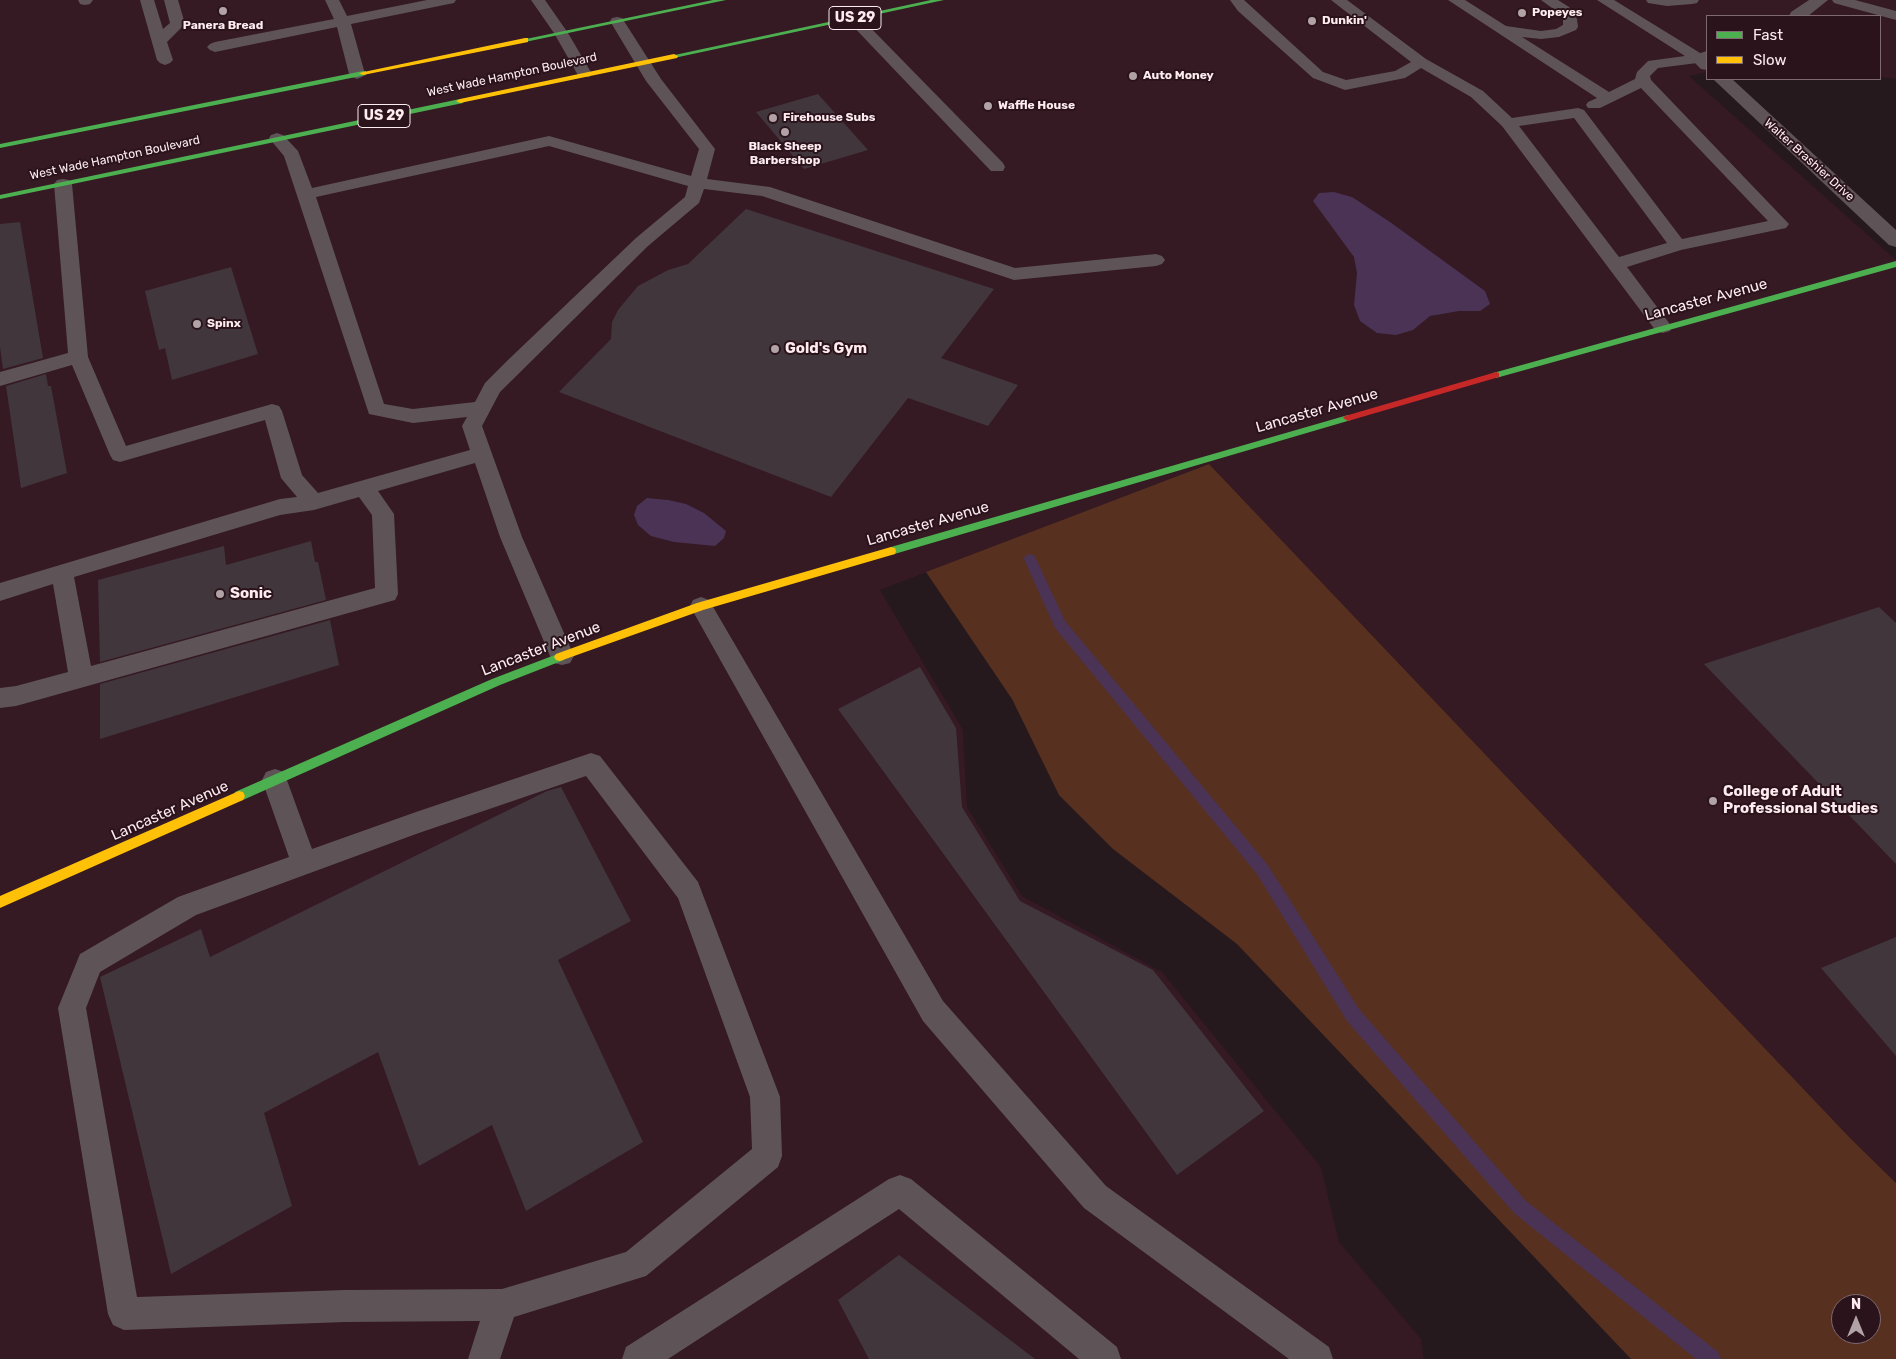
<!DOCTYPE html>
<style>
body{margin:0}
#map{position:relative;width:1896px;height:1359px;overflow:hidden;background:#25191d;font-family:Rubik,sans-serif}
canvas{display:block}
.legend{position:absolute;left:1706px;top:15px;width:175px;height:65px;box-sizing:border-box;background:#2b131b;border:1px solid #7f6970;margin:0;padding:6px 9px;list-style:none;font-size:15px;color:#fdebf0}
.legend li{display:flex;align-items:center;gap:10px;height:25px}
.legend b{width:25px;border:1px solid #7f6970}
.north{position:absolute;left:1831px;top:1294px;width:50px;height:50px;box-sizing:border-box;background:#2b131b;border:1px solid #7f6970;border-radius:50%;rotate:0deg;font-size:14px;font-weight:700;line-height:20px;text-align:center;color:#fdebf0}
.north::after{content:'';display:block;margin:auto;width:18px;height:22px;background:#b1a2a6;clip-path:polygon(50% 0,100% 100%,50% 72%,0 100%)}
</style>
<div id="map">
<canvas width="1896" height="1359"></canvas>
<ul class="legend">
<li><b style="height:6px;background:#4caf50"></b>Fast</li>
<li><b style="height:6px;background:#ffc107"></b>Slow</li>
</ul>
<div class="north">N</div>
</div>
<script>
const context = document.querySelector('canvas').getContext('2d');
context.lineJoin = 'round';
function fill(path, color) { context.fillStyle = color; context.fill(path, 'evenodd'); }
const poly = rows => new Path2D(rows.map(r => 'M' + r).join(''));
function trace(path, color, width, dash) { context.strokeStyle = color; context.lineWidth = width; context.lineCap = dash ? 'butt' : 'round'; context.setLineDash(dash || []); context.stroke(path); }
function write(font, color, halo, rows, align = 'center') {
  context.font = font + ' Rubik,sans-serif'; context.lineWidth = 4; context.setLineDash([]); context.textBaseline = 'middle'; context.strokeStyle = halo; context.fillStyle = color; for (const [text, x, y, turn = 0] of rows) {
    context.save(); context.translate(x, y); context.rotate((+turn || 0) * Math.PI / 180); context.textAlign = isNaN(turn) ? turn : align; if (halo) context.strokeText(text, 0, 0); context.fillText(text, 0, 0); context.restore();
  }
}
const built = poly([
 [0,0,1896,0,1896,79,1880,77,1880,16,1707,16,1707,72,1689,76,1896,260,1896,1183,1851,1139,1209,464,880,590,963,730,967,807,1022,896,1162,972,1321,1167,1339,1242,1421,1339,1424,1359,0,1359]
]);
const forest = poly([
 [1209,464,1851,1139,1896,1183,1896,1359,1631,1359,1237,944,1113,849,1059,795,1012,699,926,572],
 [1841,1304,1871,1304,1871,1334,1841,1334]
]);
const water = poly([
 [1334,192,1352,197,1390,222,1485,291,1490,304,1480,311,1459,311,1430,316,1413,330,1396,335,1377,333,1360,321,1354,305,1357,273,1354,257,1313,201,1319,193],
 [647,498,668,500,686,504,704,513,726,531,724,538,715,546,674,542,651,536,638,525,634,515,637,506]
]);
const stream = poly([
 [1030,554,1035,556,1036,559,1065,621,1267,864,1359,1009,1526,1201,1718,1352,1721,1359,1696,1359,1514,1213,1347,1021,1257,874,1055,628,1024,559,1025,556,1030,554]
]);
const building = poly([
 [818,94,868,150,804,169,756,112],
 [746,209,994,289,941,358,1018,385,988,426,908,398,831,497,559,392,611,339,612,322,618,310,638,286,668,270,688,264],
 [20,222,43,358,3,369,0,347,0,224],
 [231,267,258,354,172,380,165,348,159,350,145,291],
 [46,374,48,386,51,386,67,473,21,488,6,386],
 [311,541,315,562,318,562,326,600,100,662,98,580,224,546,226,565],
 [1879,607,1896,623,1896,864,1704,664],
 [330,620,339,665,100,739,100,684],
 [920,667,956,728,962,807,1020,901,1153,970,1264,1111,1177,1175,838,709],
 [561,787,631,921,558,960,643,1142,526,1211,492,1125,419,1166,378,1052,264,1113,292,1206,171,1274,100,977,201,929,210,957,547,791],
 [1896,937,1896,1056,1821,968],
 [899,1255,1035,1359,869,1359,838,1300]
]);
const lane = poly([
 [78,0,93,0,90,4,85,5,80,4,78,0],
 [140,0,154,0,163,29,170,23,164,0,178,0,185,24,167,42,173,60,170,63,165,65,160,63,157,60,140,0],
 [325,0,339,0,347,16,427,0,456,0,454,3,449,4,351,24,365,74,362,77,357,79,352,77,349,74,337,27,215,52,210,50,207,47,210,44,215,42,334,19,325,0],
 [531,0,545,0,568,33,592,74,589,77,579,77,554,33,531,0],
 [1230,0,1244,0,1323,72,1346,80,1395,71,1411,62,1331,0,1347,0,1426,59,1483,91,1512,118,1578,108,1584,110,1682,239,1768,221,1641,88,1600,108,1588,108,1586,105,1588,102,1597,98,1448,0,1465,0,1506,26,1541,31,1556,29,1563,25,1563,19,1559,13,1541,0,1558,0,1569,7,1577,19,1578,27,1576,30,1559,37,1541,39,1522,37,1609,92,1635,79,1637,72,1648,61,1685,56,1597,0,1614,0,1705,56,1707,58,1705,62,1658,68,1650,76,1651,80,1789,224,1786,228,1681,250,1627,267,1672,327,1670,331,1663,333,1656,331,1502,126,1471,97,1421,68,1405,78,1345,90,1313,78,1238,11,1230,0],
 [1574,118,1667,243,1619,257,1519,126,1574,118],
 [1646,0,1699,0,1697,3,1692,4,1667,6,1648,3,1646,0],
 [1832,0,1855,0,1896,11,1896,20,1834,3,1832,0],
 [853,14,858,15,1003,163,1005,167,1003,171,991,171,848,21,846,18,848,15,853,14],
 [617,17,622,18,661,79,715,149,707,179,770,187,1015,268,1156,254,1162,256,1165,260,1162,264,1156,266,1014,280,762,196,704,189,699,203,648,246,500,392,482,426,522,537,574,656,570,663,562,665,554,663,550,656,500,537,475,463,378,491,394,514,398,594,395,600,16,706,0,708,0,688,16,686,68,672,53,584,0,601,0,583,280,499,297,497,281,478,265,420,120,462,113,460,110,455,72,365,0,386,0,372,68,353,54,184,57,180,63,179,69,180,72,184,88,357,126,446,272,404,279,406,282,411,302,475,318,493,470,450,462,426,467,417,413,423,369,414,284,156,269,138,271,135,277,133,283,135,298,151,312,188,549,136,691,176,699,149,646,81,610,21,612,18,617,17],
 [549,146,688,186,685,197,636,238,509,359,485,383,475,402,413,409,384,404,316,197,549,146],
 [359,497,372,515,375,588,91,666,74,577,280,515,314,510,359,497],
 [701,597,709,600,943,1001,1106,1186,1329,1347,1333,1359,1289,1359,1084,1208,923,1021,690,606,693,600,701,597],
 [591,753,600,756,698,882,780,1097,782,1156,778,1167,646,1276,514,1317,500,1359,468,1359,480,1321,345,1322,124,1330,113,1325,108,1314,58,1008,80,954,178,897,289,857,262,780,266,772,275,769,284,772,312,849,416,812,591,753],
 [586,776,678,898,750,1097,752,1149,626,1252,502,1289,345,1290,137,1297,86,1008,100,972,196,915,416,834,586,776],
 [900,1175,911,1179,1117,1347,1121,1359,1079,1359,899,1209,668,1359,622,1359,626,1347,889,1179,900,1175]
]);
const street = poly([
 [1809,0,1828,0,1808,16,1789,16,1791,12,1809,0],
 [1707,51,1707,70,1701,69,1691,59,1694,55,1707,51],
 [1713,79,1732,79,1896,230,1896,247,1889,245,1713,79]
]);
const fast = poly([
 [713,0,726,0,525,42,521,40,713,0],
 [931,0,944,0,674,58,670,56,931,0],
 [363,71,366,71,366,75,0,148,0,144,363,71],
 [460,99,464,101,463,103,0,199,0,195,460,99],
 [1896,261,1896,267,1496,378,1491,375,1493,373,1896,261],
 [1348,415,1351,416,1351,420,891,555,886,551,891,547,1348,415],
 [560,653,564,654,566,657,564,660,500,685,243,800,239,801,235,800,233,796,235,792,492,679,560,653]
]);
const slow = poly([
 [525,38,528,38,528,42,363,75,359,73,525,38],
 [674,54,678,56,677,58,460,103,456,101,460,99,674,54],
 [891,547,895,548,896,551,895,554,703,610,560,661,556,660,554,657,556,654,697,603,891,547],
 [239,791,243,792,245,796,243,800,0,908,0,896,239,791]
]);
const jam = poly([
 [1496,372,1499,373,1499,377,1348,421,1343,418,1345,416,1496,372]
]);
const markers = [
 [223,11,5,"#b1a2a6"],
 [1522,13,5,"#b1a2a6"],
 [1312,21,5,"#b1a2a6"],
 [1133,76,5,"#b1a2a6"],
 [988,106,5,"#b1a2a6"],
 [773,118,5,"#b1a2a6"],
 [785,132,5,"#b1a2a6"],
 [197,324,5,"#b1a2a6"],
 [775,349,5,"#b1a2a6"],
 [220,594,5,"#b1a2a6"],
 [1713,801,5,"#b1a2a6"]
];
const farPoinames = [
 ["Popeyes",1532,13],
 ["Dunkin'",1322,21],
 ["Panera Bread",223,26,"center"],
 ["Auto Money",1143,76],
 ["Waffle House",998,106],
 ["Firehouse Subs",783,118],
 ["Black Sheep",785,147,"center"],
 ["Barbershop",785,161,"center"],
 ["Spinx",207,324]
];
const farStreetnames = [
 ["West Wade Hampton Boulevard",512,75,-12],
 ["West Wade Hampton Boulevard",115,158,-12],
 ["Walter Brashier Drive",1809,160,42]
];
const shields = [
 [855,18,52],
 [384,116,52]
];
const shieldNames = [
 ["US 29",855,18],
 ["US 29",384,116]
];
const streetNames = [
 ["Lancaster Avenue",1706,300,-15],
 ["Lancaster Avenue",1317,411,-16],
 ["Lancaster Avenue",928,524,-16],
 ["Lancaster Avenue",541,649,-21],
 ["Lancaster Avenue",170,811,-24]
];
const poiNames = [
 ["Gold's Gym",785,349],
 ["Sonic",230,594],
 ["College of Adult",1723,792],
 ["Professional Studies",1723,809]
];
fill(built, '#351923');
fill(forest, '#57301f');
fill(water, '#4b3356');
fill(stream, '#4b3356');
fill(building, '#41363c');
fill(lane, '#5e5457');
fill(street, '#5e5457');
fill(fast, '#4caf50');
fill(slow, '#ffc107');
fill(jam, '#c62828');
for (const [x, y, r, color] of markers) { const dot = new Path2D(); dot.arc(x, y, r, 0, 2 * Math.PI); context.fillStyle = color; context.fill(dot); trace(dot, '#2b131b', 2); }
write('bold 12px', '#fdebf0', '#2b131b', farPoinames, 'left');
write('12px', '#fdebf0', '#2b131b', farStreetnames);
for (const [x, y, w] of shields) { const box = new Path2D(); box.roundRect(x - w / 2, y - 11.5, w, 23, 4); context.fillStyle = '#2b131b'; context.fill(box); trace(box, '#fdebf0', 1); }
write('bold 14px', '#fdebf0', null, shieldNames);
write('15px', '#fdebf0', '#2b131b', streetNames);
write('bold 15px', '#fdebf0', '#2b131b', poiNames, 'left');
</script>
